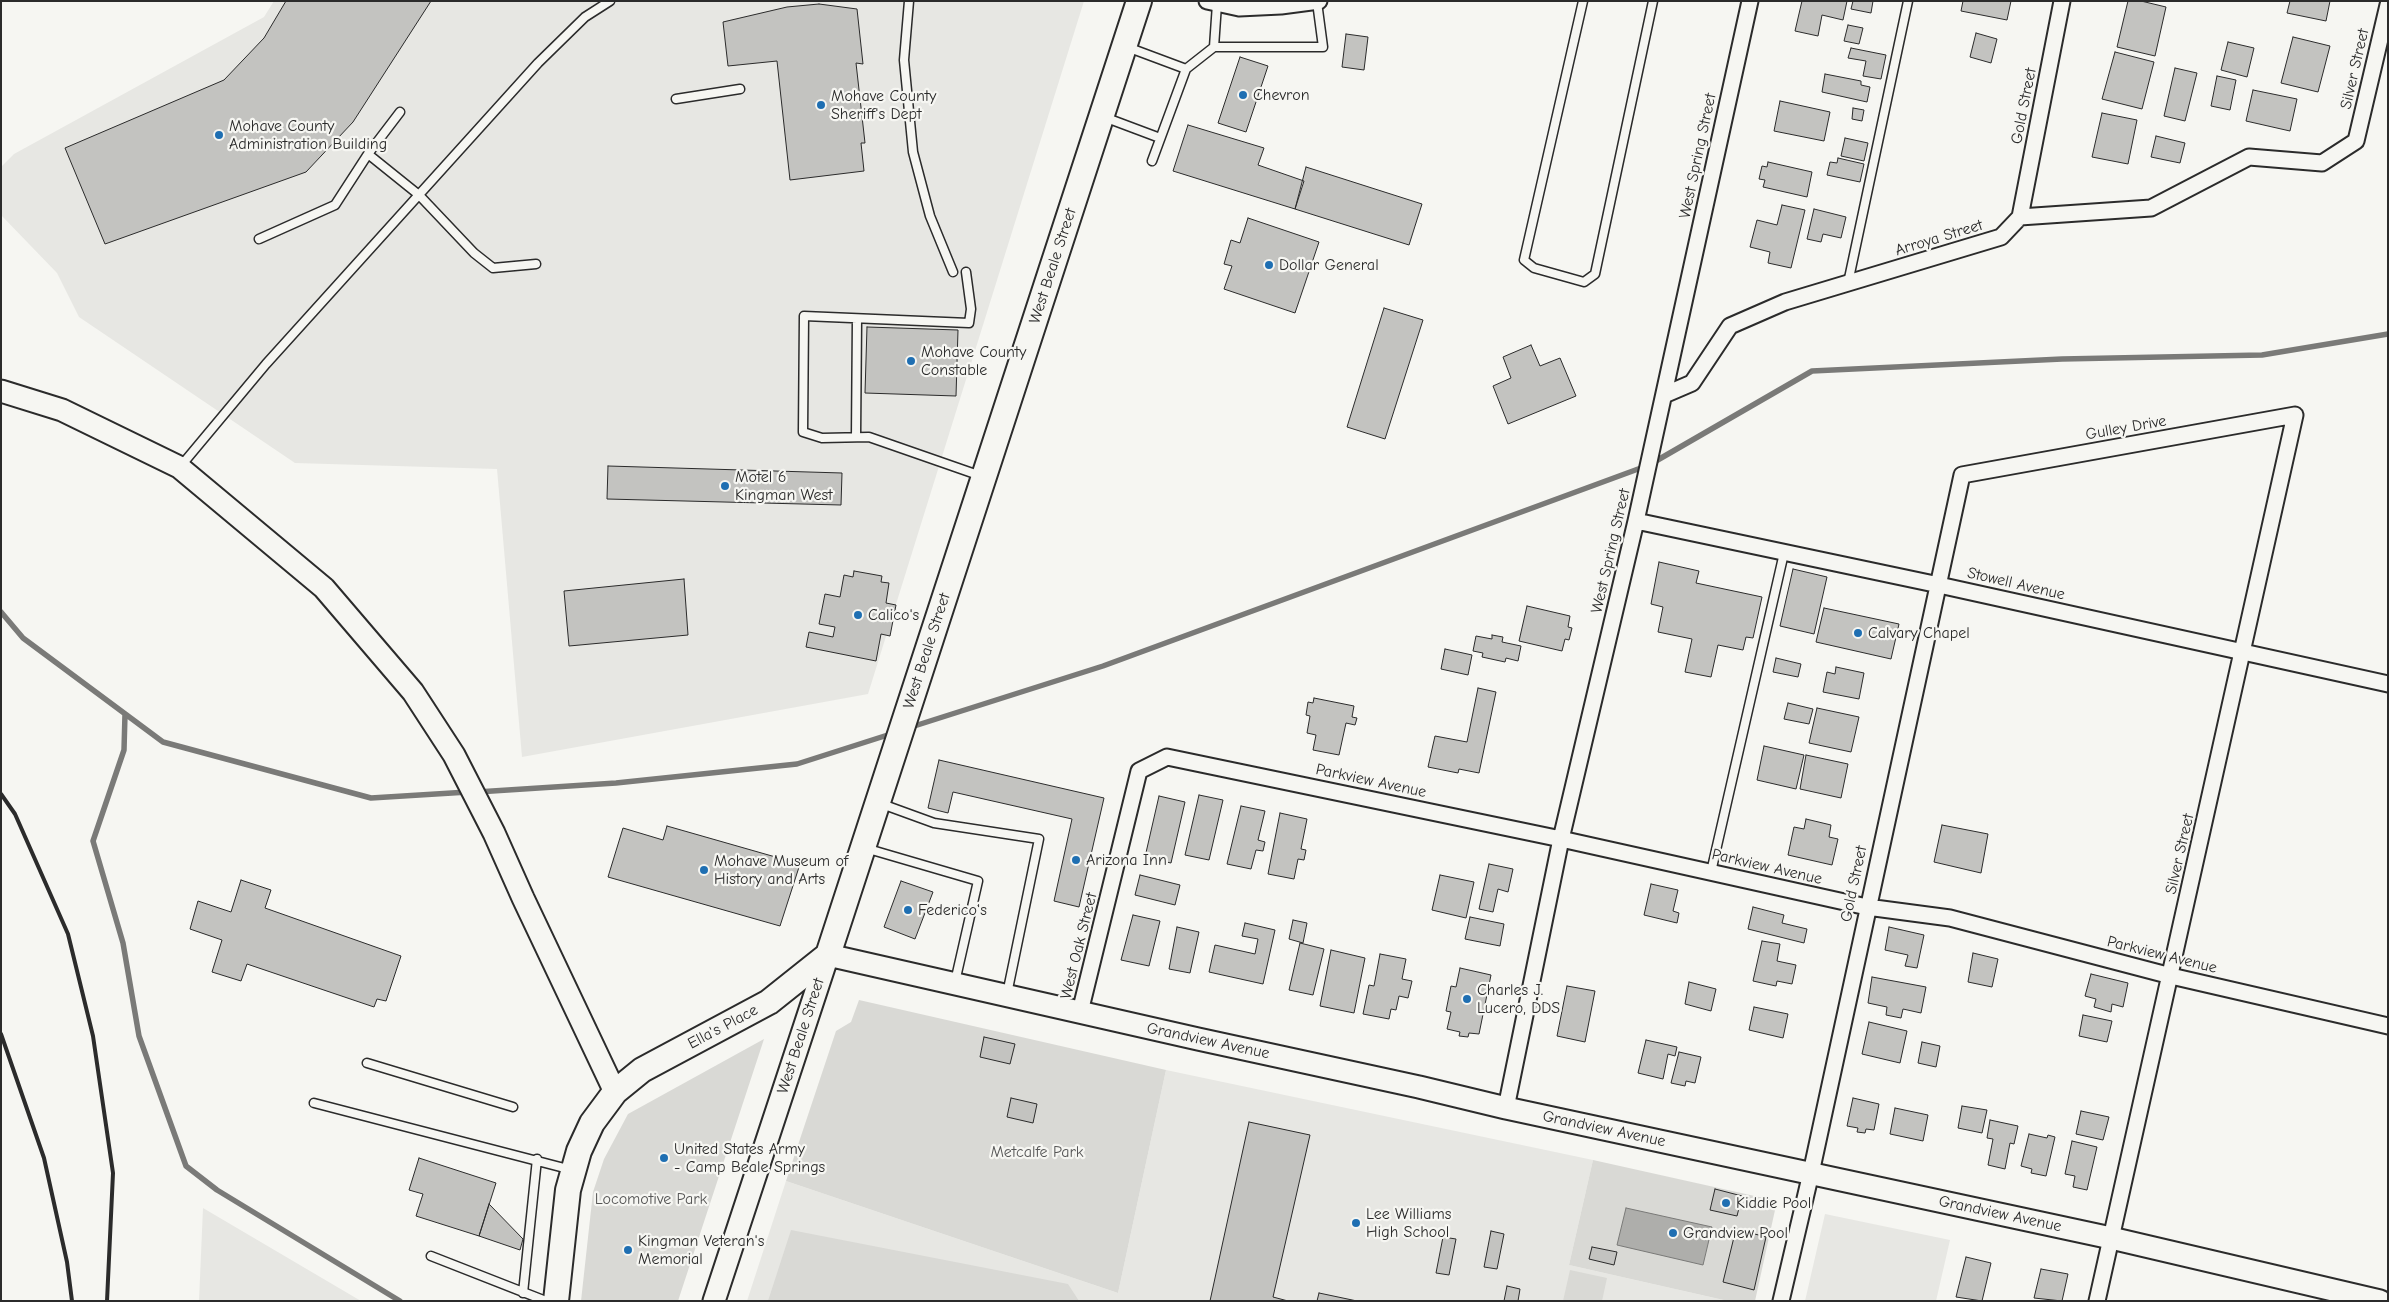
<!DOCTYPE html>
<style>
body{margin:0}
#map{position:relative;width:2389px;height:1302px;overflow:hidden;background:#f6f6f2;font-family:"Comic Neue",sans-serif}
canvas{display:block}
.frame{position:absolute;inset:0;border:2px solid #2b2b2b;pointer-events:none}
</style>
<div id="map">
<canvas width="2389" height="1302"></canvas>
<div class="frame"></div>
</div>
<script>
const context = document.querySelector('canvas').getContext('2d');
context.lineJoin = 'round';
function fill(path, color) { context.fillStyle = color; context.fill(path, 'evenodd'); }
const poly = rows => new Path2D(rows.map(r => 'M' + r).join(''));
function trace(path, color, width, dash) { context.strokeStyle = color; context.lineWidth = width; context.lineCap = dash ? 'butt' : 'round'; context.setLineDash(dash || []); context.stroke(path); }
function write(font, color, halo, rows, align = 'center') {
  context.font = font + ' "Comic Neue",sans-serif'; context.lineWidth = 4.5; context.setLineDash([]); context.textBaseline = 'middle'; context.strokeStyle = halo; context.fillStyle = color; for (const [text, x, y, turn = 0] of rows) {
    context.save(); context.translate(x, y); context.rotate((+turn || 0) * Math.PI / 180); context.textAlign = isNaN(turn) ? turn : align; if (halo) context.strokeText(text, 0, 0); context.fillText(text, 0, 0); context.restore();
  }
}
const built = poly([
 [274,1,1084,1,868,694,522,757,497,469,295,463,79,317,57,273,1,215,1,167,14,154,264,17],
 [1166,1070,1593,1160,1569,1265,1728,1301,747,1301,786,1181,1118,1293],
 [203,1208,361,1301,199,1301],
 [1825,1214,1950,1240,1936,1301,1805,1301]
]);
const green = poly([
 [859,1000,1166,1070,1118,1293,786,1181,836,1031,851,1022],
 [764,1039,678,1301,581,1301,593,1192,604,1159,628,1114],
 [1593,1160,1777,1201,1755,1301,1728,1301,1569,1265],
 [791,1230,1068,1284,1079,1301,768,1301],
 [1570,1270,1607,1278,1602,1301,1563,1301]
]);
const water = poly([
 [1626,1208,1712,1227,1703,1265,1617,1245,1626,1208]
]);
const stream = poly([
 [1,612,23,638,163,742,371,798,468,792],
 [125,714,124,750,93,841,123,943,139,1036,186,1166,217,1190,400,1301],
 [908,728,1103,666,1649,465,1812,371,2062,359,2262,355,2388,334],
 [477,792,616,783,797,764,894,733]
]);
const building = poly([
 [286,1,431,1,353,122,306,172,105,244,65,148,224,80,264,38,286,1],
 [1802,1,1847,1,1843,20,1822,15,1818,36,1795,31,1802,1],
 [1853,1,1873,1,1871,13,1851,9,1853,1],
 [1963,1,2011,1,2007,20,1961,11,1963,1],
 [2128,1,2141,1,2166,7,2155,56,2117,47,2128,1],
 [2290,1,2330,1,2326,21,2287,13,2290,1],
 [819,4,857,9,863,64,856,63,865,143,861,143,864,171,790,180,777,61,728,66,723,22,787,7,819,4],
 [1848,25,1863,28,1859,44,1844,41,1848,25],
 [1976,33,1997,39,1991,63,1970,57,1976,33],
 [1346,34,1368,37,1364,70,1342,67,1346,34],
 [2293,37,2330,46,2318,92,2281,83,2293,37],
 [2228,42,2254,48,2247,77,2221,70,2228,42],
 [1851,48,1886,55,1881,79,1863,76,1866,61,1848,58,1851,48],
 [2115,52,2154,62,2142,109,2102,99,2115,52],
 [1240,57,1268,66,1246,132,1218,123,1240,57],
 [2175,68,2197,73,2185,121,2164,116,2175,68],
 [1825,74,1861,81,1861,85,1870,87,1867,102,1822,92,1825,74],
 [2217,76,2236,80,2230,110,2211,106,2217,76],
 [2253,90,2297,99,2290,131,2246,121,2253,90],
 [1780,101,1830,112,1824,141,1774,131,1780,101],
 [1853,108,1864,110,1862,121,1852,119,1853,108],
 [2102,113,2137,120,2128,164,2092,157,2102,113],
 [1188,125,1264,148,1258,165,1304,181,1295,209,1173,171,1188,125],
 [2156,136,2185,143,2180,163,2151,157,2156,136],
 [1845,138,1868,143,1864,161,1841,156,1845,138],
 [1838,158,1864,164,1860,182,1827,175,1830,162,1837,163,1838,158],
 [1768,162,1812,172,1807,197,1763,187,1765,180,1759,179,1762,166,1767,167,1768,162],
 [1306,167,1422,204,1409,245,1295,209,1306,167],
 [1782,205,1805,210,1791,268,1768,263,1770,252,1750,247,1757,220,1777,225,1782,205],
 [1814,209,1846,217,1841,238,1823,234,1821,242,1807,239,1814,209],
 [1248,218,1319,242,1295,313,1224,289,1232,266,1224,264,1231,240,1240,243,1248,218],
 [1384,308,1423,320,1385,439,1347,427,1384,308],
 [867,327,958,330,956,396,865,393,867,327],
 [1531,345,1540,366,1560,358,1576,396,1508,424,1493,386,1511,378,1503,357,1531,345],
 [608,466,842,473,841,505,607,499,608,466],
 [1659,562,1699,571,1696,583,1762,597,1753,638,1746,637,1743,650,1718,645,1711,677,1685,672,1692,639,1658,632,1663,607,1651,604,1659,562],
 [1793,569,1827,577,1814,634,1780,626,1793,569],
 [854,571,882,576,881,582,889,583,886,603,896,605,890,636,881,634,876,661,806,647,809,632,833,637,835,627,819,624,825,594,840,597,844,575,853,577,854,571],
 [684,579,688,635,569,646,564,591,684,579],
 [1527,606,1570,616,1568,627,1572,628,1569,640,1565,639,1562,651,1519,641,1527,606],
 [1824,608,1899,624,1891,659,1816,642,1824,608],
 [1492,635,1503,637,1502,642,1521,646,1518,661,1506,658,1505,662,1482,657,1483,653,1473,651,1476,636,1492,639,1492,635],
 [1445,649,1472,655,1468,675,1441,669,1445,649],
 [1776,658,1801,664,1798,677,1773,672,1776,658],
 [1836,667,1864,673,1859,699,1823,692,1827,672,1835,674,1836,667],
 [1478,688,1496,692,1479,773,1459,769,1458,773,1428,767,1435,736,1467,742,1478,688],
 [1314,698,1354,706,1352,717,1357,718,1355,725,1346,723,1339,755,1313,750,1316,735,1307,733,1310,716,1306,715,1308,702,1313,703,1314,698],
 [1788,703,1813,709,1809,724,1784,719,1788,703],
 [1817,708,1859,717,1851,752,1809,743,1817,708],
 [1764,746,1804,755,1796,789,1757,780,1764,746],
 [1806,755,1848,764,1841,798,1800,789,1806,755],
 [939,760,1104,798,1079,907,1054,901,1072,819,953,792,948,813,928,808,939,760],
 [1199,795,1223,800,1209,860,1185,855,1199,795],
 [1159,796,1185,802,1171,863,1145,857,1159,796],
 [1241,806,1265,811,1258,840,1265,842,1263,851,1256,850,1251,869,1227,864,1241,806],
 [1280,813,1307,819,1301,849,1306,850,1304,860,1298,859,1294,879,1268,874,1280,813],
 [1806,819,1831,825,1829,837,1838,839,1832,865,1788,855,1794,827,1804,829,1806,819],
 [1942,825,1988,834,1981,873,1934,862,1942,825],
 [667,826,800,864,780,926,608,877,623,828,663,840,667,826],
 [1489,864,1513,869,1508,892,1498,889,1493,912,1479,909,1489,864],
 [1140,875,1180,885,1175,905,1135,895,1140,875],
 [1440,875,1474,882,1466,918,1432,910,1440,875],
 [241,880,271,890,265,908,401,956,386,1001,377,999,374,1007,247,964,241,981,212,972,222,940,190,929,198,901,231,912,241,880],
 [901,881,933,892,915,939,884,927,901,881],
 [1651,884,1678,890,1673,911,1679,913,1677,923,1644,915,1651,884],
 [1753,907,1784,915,1782,923,1807,929,1804,943,1748,929,1753,907],
 [1133,915,1160,921,1149,966,1121,960,1133,915],
 [1470,917,1504,924,1500,946,1465,939,1470,917],
 [1293,920,1307,923,1303,943,1289,939,1293,920],
 [1245,923,1275,930,1263,984,1209,972,1215,945,1255,954,1258,939,1242,936,1245,923],
 [1177,927,1199,932,1190,973,1169,969,1177,927],
 [1889,927,1924,935,1917,968,1905,966,1908,955,1885,950,1889,927],
 [1762,941,1780,944,1777,961,1796,965,1792,984,1777,981,1776,986,1753,981,1762,941],
 [1300,943,1324,949,1313,995,1289,990,1300,943],
 [1331,950,1365,958,1354,1013,1320,1006,1331,950],
 [1973,953,1998,959,1992,987,1968,982,1973,953],
 [1380,954,1406,959,1402,979,1412,981,1408,998,1399,996,1396,1010,1391,1009,1389,1019,1363,1014,1369,985,1374,986,1380,954],
 [1460,968,1491,975,1479,1034,1469,1033,1468,1037,1459,1036,1460,1032,1447,1029,1451,1012,1446,1011,1451,986,1456,987,1460,968],
 [2091,974,2128,983,2123,1007,2112,1004,2111,1012,2094,1007,2096,999,2085,996,2091,974],
 [1872,977,1926,987,1921,1013,1903,1009,1901,1018,1886,1015,1887,1007,1868,1003,1872,977],
 [1689,982,1716,989,1711,1011,1685,1004,1689,982],
 [1567,986,1595,991,1585,1042,1557,1036,1567,986],
 [1754,1007,1788,1014,1783,1038,1749,1030,1754,1007],
 [2083,1015,2112,1021,2107,1042,2079,1036,2083,1015],
 [1869,1022,1907,1031,1900,1063,1862,1054,1869,1022],
 [984,1037,1015,1044,1010,1064,980,1057,984,1037],
 [1646,1040,1677,1047,1675,1056,1668,1054,1663,1079,1638,1073,1646,1040],
 [1922,1042,1940,1046,1936,1067,1918,1063,1922,1042],
 [1679,1052,1701,1057,1695,1083,1686,1081,1685,1086,1671,1083,1679,1052],
 [1011,1098,1037,1104,1033,1123,1007,1117,1011,1098],
 [1853,1098,1879,1104,1874,1130,1866,1129,1865,1133,1857,1132,1858,1128,1847,1126,1853,1098],
 [1962,1106,1987,1110,1982,1133,1958,1128,1962,1106],
 [1895,1108,1928,1115,1923,1141,1890,1134,1895,1108],
 [2081,1111,2109,1117,2103,1140,2076,1134,2081,1111],
 [1990,1120,2018,1126,2014,1144,2010,1143,2005,1169,1988,1165,1993,1139,1987,1138,1990,1120],
 [1249,1122,1310,1135,1273,1297,1288,1301,1210,1301,1249,1122],
 [2029,1134,2047,1138,2048,1135,2055,1137,2046,1176,2031,1173,2032,1169,2021,1166,2029,1134],
 [2072,1141,2097,1147,2087,1190,2073,1187,2075,1176,2065,1174,2072,1141],
 [419,1158,496,1183,479,1236,416,1216,423,1194,409,1190,419,1158],
 [1715,1189,1742,1196,1737,1216,1710,1210,1715,1189],
 [489,1204,523,1239,520,1250,479,1236,489,1204],
 [1736,1229,1766,1237,1754,1290,1723,1282,1736,1229],
 [1491,1231,1504,1234,1497,1269,1484,1267,1491,1231],
 [1443,1237,1456,1239,1449,1275,1436,1273,1443,1237],
 [1592,1247,1617,1252,1614,1265,1589,1259,1592,1247],
 [1966,1257,1991,1263,1982,1301,1956,1297,1966,1257],
 [2041,1269,2068,1274,2062,1301,2034,1298,2041,1269],
 [1507,1286,1520,1289,1518,1301,1504,1301,1507,1286],
 [1319,1293,1357,1301,1317,1301,1319,1293]
]);
const lane = poly([
 [909,1,904,60,913,152,930,216,953,272],
 [1583,1,1524,260,1534,268,1584,282,1595,274,1653,1],
 [1217,4,1214,47,1323,47,1317,2],
 [1127,47,1186,69,1214,47],
 [676,99,740,89],
 [1104,117,1160,138],
 [368,154,400,112],
 [1152,161,1186,69],
 [259,239,335,205,368,154,419,195,474,253,493,268,536,264],
 [966,272,971,309,969,323,804,316,803,432,822,438,869,437,981,476],
 [1848,283,1908,1],
 [856,437,857,319],
 [180,467,266,364,538,63,585,17,610,1],
 [879,803,934,823,1039,839,1007,994],
 [865,848,978,881,955,982],
 [1711,872,1784,553],
 [367,1063,513,1107],
 [314,1103,572,1170],
 [431,1256,546,1301],
 [523,1293,537,1159]
]);
const street = poly([
 [1207,1,1239,8,1281,6,1319,1],
 [2020,217,2062,1],
 [1664,395,1692,383,1730,326,1785,302,2001,237,2020,217,2151,208,2249,157,2322,163,2356,141,2388,5],
 [1636,521,1939,585,2388,684],
 [1080,1012,1139,771,1167,757,1561,839,1867,907,1950,918,2171,976,2388,1026],
 [1506,1108,1561,839,1636,521,1750,1],
 [1781,1301,1811,1173,1962,475,2295,415,2097,1301]
]);
const secondary = poly([
 [1,391,62,410,179,467,324,588,413,692,454,755,494,833,523,898,615,1092],
 [714,1301,828,955,1198,1039,1419,1087,1506,1108,2111,1238,2380,1301]
]);
const primary = poly([
 [556,1301,568,1190,579,1151,592,1123,615,1092,642,1070,769,1002,828,955,1139,1]
]);
const rail = poly([
 [1,794,15,814,68,934,93,1036,113,1173,107,1301],
 [1,1034,44,1158,67,1262,72,1301]
]);
const markers = [
 [1243,95,5,"#1f6fb2"],
 [821,105,5,"#1f6fb2"],
 [219,135,5,"#1f6fb2"],
 [1269,265,5,"#1f6fb2"],
 [911,361,5,"#1f6fb2"],
 [725,486,5,"#1f6fb2"],
 [858,615,5,"#1f6fb2"],
 [1858,633,5,"#1f6fb2"],
 [1076,860,5,"#1f6fb2"],
 [704,870,5,"#1f6fb2"],
 [908,910,5,"#1f6fb2"],
 [1467,999,5,"#1f6fb2"],
 [664,1158,5,"#1f6fb2"],
 [1726,1203,5,"#1f6fb2"],
 [1356,1223,5,"#1f6fb2"],
 [1673,1233,5,"#1f6fb2"],
 [628,1250,5,"#1f6fb2"]
];
const streetNames = [
 ["Silver Street",2355,69,-77],
 ["Gold Street",2024,106,-79],
 ["West Spring Street",1698,156,-78],
 ["Arroya Street",1939,238,-17],
 ["West Beale Street",1053,266,-72],
 ["Gulley Drive",2126,428,-10],
 ["West Spring Street",1611,551,-77],
 ["Stowell Avenue",2016,584,13],
 ["West Beale Street",927,651,-72],
 ["Parkview Avenue",1371,781,12],
 ["Silver Street",2180,854,-77],
 ["Parkview Avenue",1767,867,13],
 ["Gold Street",1854,884,-78],
 ["West Oak Street",1079,946,-76],
 ["Parkview Avenue",2162,955,14],
 ["Ella's Place",723,1027,-28],
 ["West Beale Street",801,1036,-72],
 ["Grandview Avenue",1208,1041,12],
 ["Grandview Avenue",1604,1129,12],
 ["Grandview Avenue",2000,1214,12]
];
const poiNames = [
 ["Chevron",1253,95],
 ["Mohave County",831,96],
 ["Sheriff's Dept",831,114],
 ["Mohave County",229,126],
 ["Administration Building",229,144],
 ["Dollar General",1279,265],
 ["Mohave County",921,352],
 ["Constable",921,370],
 ["Motel 6",735,477],
 ["Kingman West",735,495],
 ["Calico's",868,615],
 ["Calvary Chapel",1868,633],
 ["Arizona Inn",1086,860],
 ["Mohave Museum of",714,861],
 ["History and Arts",714,879],
 ["Federico's",918,910],
 ["Charles J.",1477,990],
 ["Lucero, DDS",1477,1008],
 ["United States Army",674,1149],
 ["- Camp Beale Springs",674,1167],
 ["Kiddie Pool",1736,1203],
 ["Lee Williams",1366,1214],
 ["High School",1366,1232],
 ["Grandview Pool",1683,1233],
 ["Kingman Veteran's",638,1241],
 ["Memorial",638,1259]
];
const parkNames = [
 ["Metcalfe Park",1037,1152],
 ["Locomotive Park",651,1199]
];
fill(built, '#e7e7e3');
fill(green, '#d9d9d5');
fill(water, '#aeaeab');
trace(water, '#7a7a78', 1);
trace(stream, '#7a7a78', 5.5);
fill(building, '#c3c3c0');
trace(building, '#2b2b2b', 1);
trace(lane, '#2b2b2b', 11);
trace(street, '#2b2b2b', 19);
trace(secondary, '#2b2b2b', 25);
trace(primary, '#2b2b2b', 28);
trace(lane, '#f6f6f2', 8);
trace(street, '#f6f6f2', 15);
trace(secondary, '#f6f6f2', 21);
trace(primary, '#f6f6f2', 24);
trace(rail, '#2b2b2b', 4);
for (const [x, y, r, color] of markers) { const dot = new Path2D(); dot.arc(x, y, r, 0, 2 * Math.PI); context.fillStyle = color; context.fill(dot); trace(dot, '#f6f6f2', 2); }
write('16px', '#2b2b2b', '#f6f6f2', streetNames);
write('16px', '#2b2b2b', '#f6f6f2', poiNames, 'left');
write('16px', '#565656', '#f6f6f2', parkNames);
</script>
